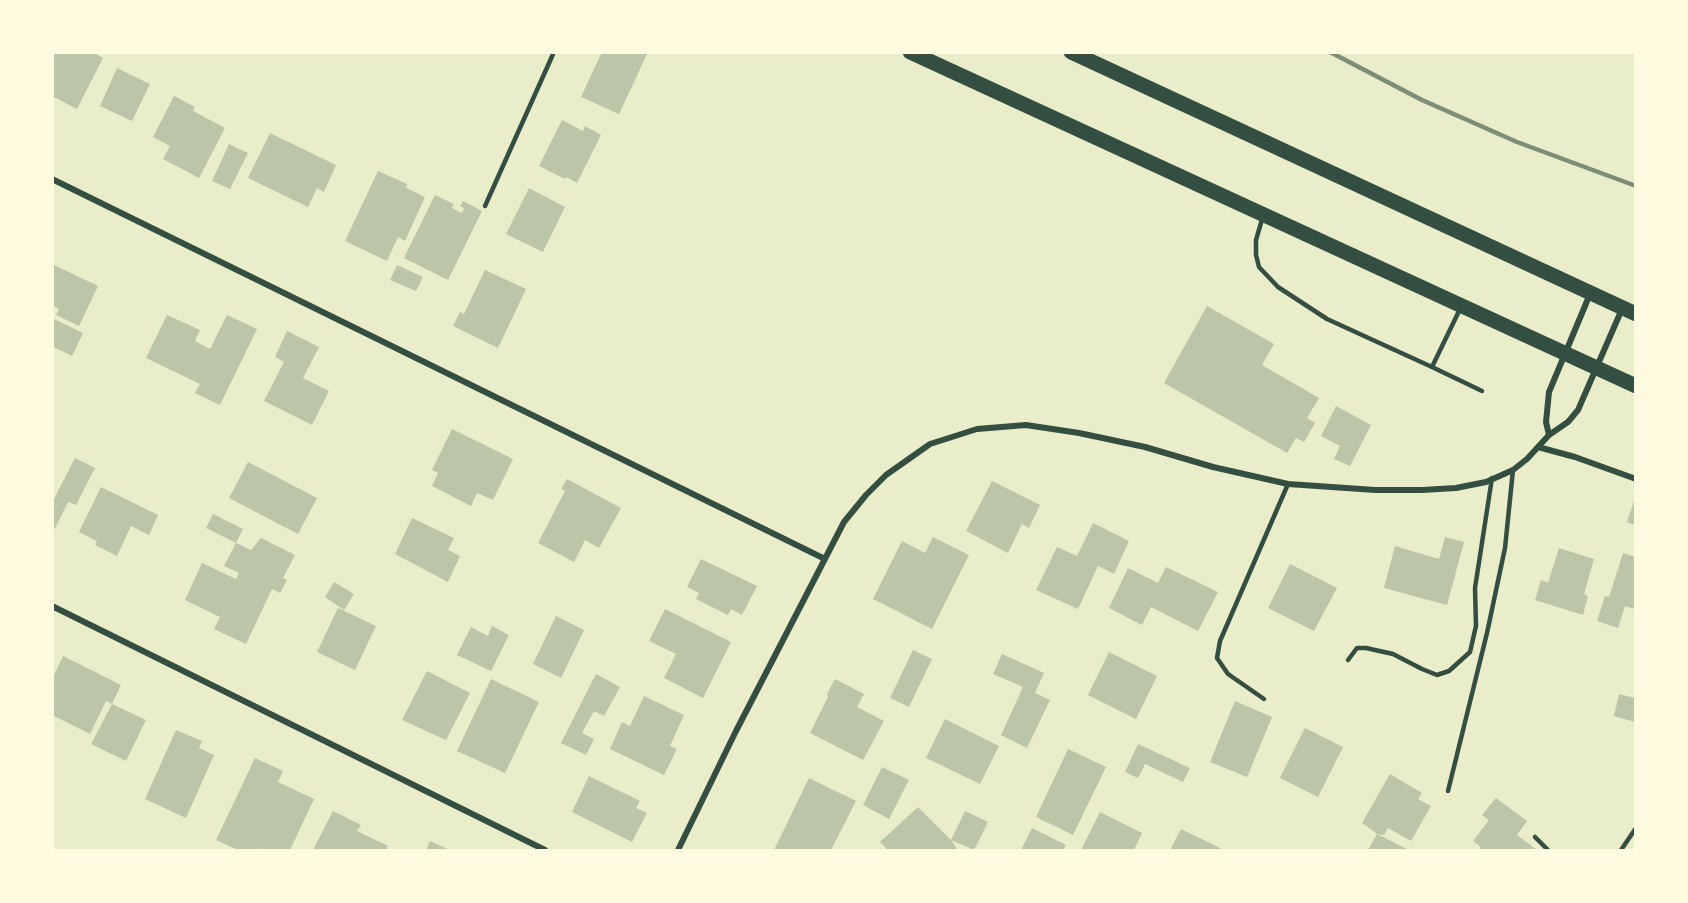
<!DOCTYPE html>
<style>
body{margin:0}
#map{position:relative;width:1688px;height:903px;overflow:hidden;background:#e9edc9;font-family:"PT Serif",serif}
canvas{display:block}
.frame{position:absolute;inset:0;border:54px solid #fefae0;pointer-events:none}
</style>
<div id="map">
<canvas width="1688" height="903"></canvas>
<div class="frame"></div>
</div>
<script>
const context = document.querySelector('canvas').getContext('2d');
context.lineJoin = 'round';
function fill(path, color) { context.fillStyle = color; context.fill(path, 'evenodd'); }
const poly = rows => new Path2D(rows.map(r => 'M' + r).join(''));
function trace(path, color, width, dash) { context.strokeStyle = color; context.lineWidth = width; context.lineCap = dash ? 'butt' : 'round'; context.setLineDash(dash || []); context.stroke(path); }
const building = poly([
 [52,52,92,52,103,58,77,109,52,96],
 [602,52,648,52,619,114,581,97],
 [117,68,150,84,132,121,100,106],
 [174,96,195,107,193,111,225,128,199,178,163,159,170,146,153,137],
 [562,120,583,131,585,126,601,135,577,183,566,177,565,179,539,166],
 [270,133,336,165,324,192,317,188,308,207,248,178],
 [229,144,248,153,230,189,212,181],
 [378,171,407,184,406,188,425,197,405,241,398,237,387,261,345,241],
 [529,188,565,207,543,252,506,234],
 [435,195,454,204,452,208,462,213,464,208,460,206,463,201,482,211,448,280,404,258],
 [52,264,98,286,79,326,56,315,59,309,52,305],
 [397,265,423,277,416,291,390,280],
 [485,270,526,289,498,348,453,326,460,312,464,314],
 [1207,306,1274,344,1262,365,1319,398,1307,418,1315,423,1304,442,1296,438,1287,453,1164,383],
 [167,315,200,330,195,341,210,349,227,315,257,329,220,405,195,393,200,384,146,358],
 [52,318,83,333,72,356,52,346],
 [287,331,319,347,303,378,329,391,312,425,264,401,284,362,275,357],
 [1336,406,1371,425,1350,466,1334,459,1340,446,1321,436],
 [452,429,513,459,493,500,477,493,471,506,432,486,438,473,432,470],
 [75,458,95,468,76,505,68,502,52,534,52,503],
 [248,462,317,498,298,534,229,498],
 [567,479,621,508,599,548,585,540,574,562,538,543,565,491,561,489],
 [992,481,1040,505,1029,528,1022,524,1008,553,966,531],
 [101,487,158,515,149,535,131,526,117,556,95,545,97,541,79,532],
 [1635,498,1635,525,1627,522],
 [213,514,243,529,236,543,206,528],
 [412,518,454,538,448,550,460,556,448,582,395,554],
 [1093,523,1129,541,1114,574,1098,566,1078,609,1036,590,1057,547,1077,556],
 [933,537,969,555,932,629,873,599,902,541,925,553],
 [1445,537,1464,542,1447,605,1384,588,1395,546,1439,559],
 [261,538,295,555,283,578,287,580,280,593,272,589,246,644,214,629,220,617,185,600,202,563,236,579,239,573,224,566,236,543,251,550],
 [1559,548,1594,559,1584,594,1588,596,1583,615,1535,600,1541,580,1548,583],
 [1623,553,1635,557,1635,609,1625,606,1618,628,1597,621,1605,596,1609,597],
 [701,559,757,586,742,615,731,609,728,615,696,599,699,593,687,587],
 [1290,564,1337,588,1314,631,1268,608],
 [1166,567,1218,592,1198,631,1151,607,1142,625,1109,608,1128,568,1158,583],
 [334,582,354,594,344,610,325,597],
 [338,608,376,626,355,670,317,652],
 [665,609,731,642,703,698,664,678,676,654,649,641],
 [556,616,584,630,561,678,533,664],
 [492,626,509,635,491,671,457,655,471,627,488,636],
 [913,650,932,659,909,707,890,698],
 [1109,652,1157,676,1136,719,1088,695],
 [1002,654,1044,673,1035,693,1050,700,1027,748,1001,735,1023,687,993,674],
 [63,656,121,685,112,704,106,701,90,734,52,715,52,679],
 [427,671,470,693,446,740,402,720],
 [596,674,620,687,604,716,594,711,582,733,594,739,586,755,561,743],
 [491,679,539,702,505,773,457,751],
 [835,679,864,694,857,707,884,721,863,760,810,733,828,697,827,694],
 [1619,694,1635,698,1635,722,1614,716],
 [644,696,684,715,670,746,677,749,664,775,610,749,622,722,630,726],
 [1235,701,1272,717,1247,777,1210,762],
 [112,704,146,720,126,761,91,744],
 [945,719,999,746,980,784,926,758],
 [1305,728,1343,747,1318,797,1280,778],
 [176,730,202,741,199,748,214,755,186,818,145,799],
 [1138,744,1190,768,1183,782,1145,764,1138,778,1125,772],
 [1068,749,1106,767,1073,835,1036,817],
 [255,758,283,771,278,782,314,799,290,850,266,850,261,848,260,850,238,850,216,840],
 [882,767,909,780,889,819,863,805],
 [1390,774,1422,793,1418,799,1431,806,1411,841,1388,828,1384,835,1377,834,1362,823],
 [589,776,640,801,636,808,647,813,632,842,572,812],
 [809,778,856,801,831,850,774,850],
 [1496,798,1527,821,1517,835,1537,850,1478,850,1481,847,1473,841,1489,820,1482,815],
 [918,807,951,840,957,849,954,850,888,850,880,842],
 [333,811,361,825,357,831,388,846,386,850,313,850],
 [965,811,988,822,974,850,951,840],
 [1100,812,1142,833,1134,850,1081,850],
 [1032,828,1066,845,1063,850,1021,850],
 [1181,829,1224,850,1170,850],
 [1377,834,1409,850,1368,850],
 [430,841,450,850,426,850]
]);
const service = poly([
 [485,206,554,52],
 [1263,216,1256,240,1256,255,1259,267,1278,287,1327,319,1432,367,1460,309],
 [1432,367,1482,391],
 [1348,660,1357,648,1366,648,1393,654,1422,669,1437,675,1449,671,1470,652,1476,626,1475,588,1492,478],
 [1264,699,1228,674,1217,658,1220,641,1288,484],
 [1448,791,1487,633,1505,548,1513,470],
 [1535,837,1548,850],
 [1621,850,1636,828]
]);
const minor = poly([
 [52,179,825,559],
 [1549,435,1546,422,1549,392,1590,294],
 [1538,447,1575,457,1636,479],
 [52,606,545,850],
 [678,850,736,731,844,522,866,495,886,475,930,444,977,429,1026,425,1079,433,1145,447,1213,467,1288,484,1375,490,1422,490,1456,488,1486,482,1513,470,1527,459,1549,435,1568,422,1578,410,1622,309]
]);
const primary = poly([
 [910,52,1636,386],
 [1071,52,1636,314]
]);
const rail = poly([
 [1330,52,1422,100,1517,142,1636,186]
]);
fill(building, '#bcc5a7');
trace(service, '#344e41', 4.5);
trace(minor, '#344e41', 6);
trace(primary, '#344e41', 15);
trace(rail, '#7c8e77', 4.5);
</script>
